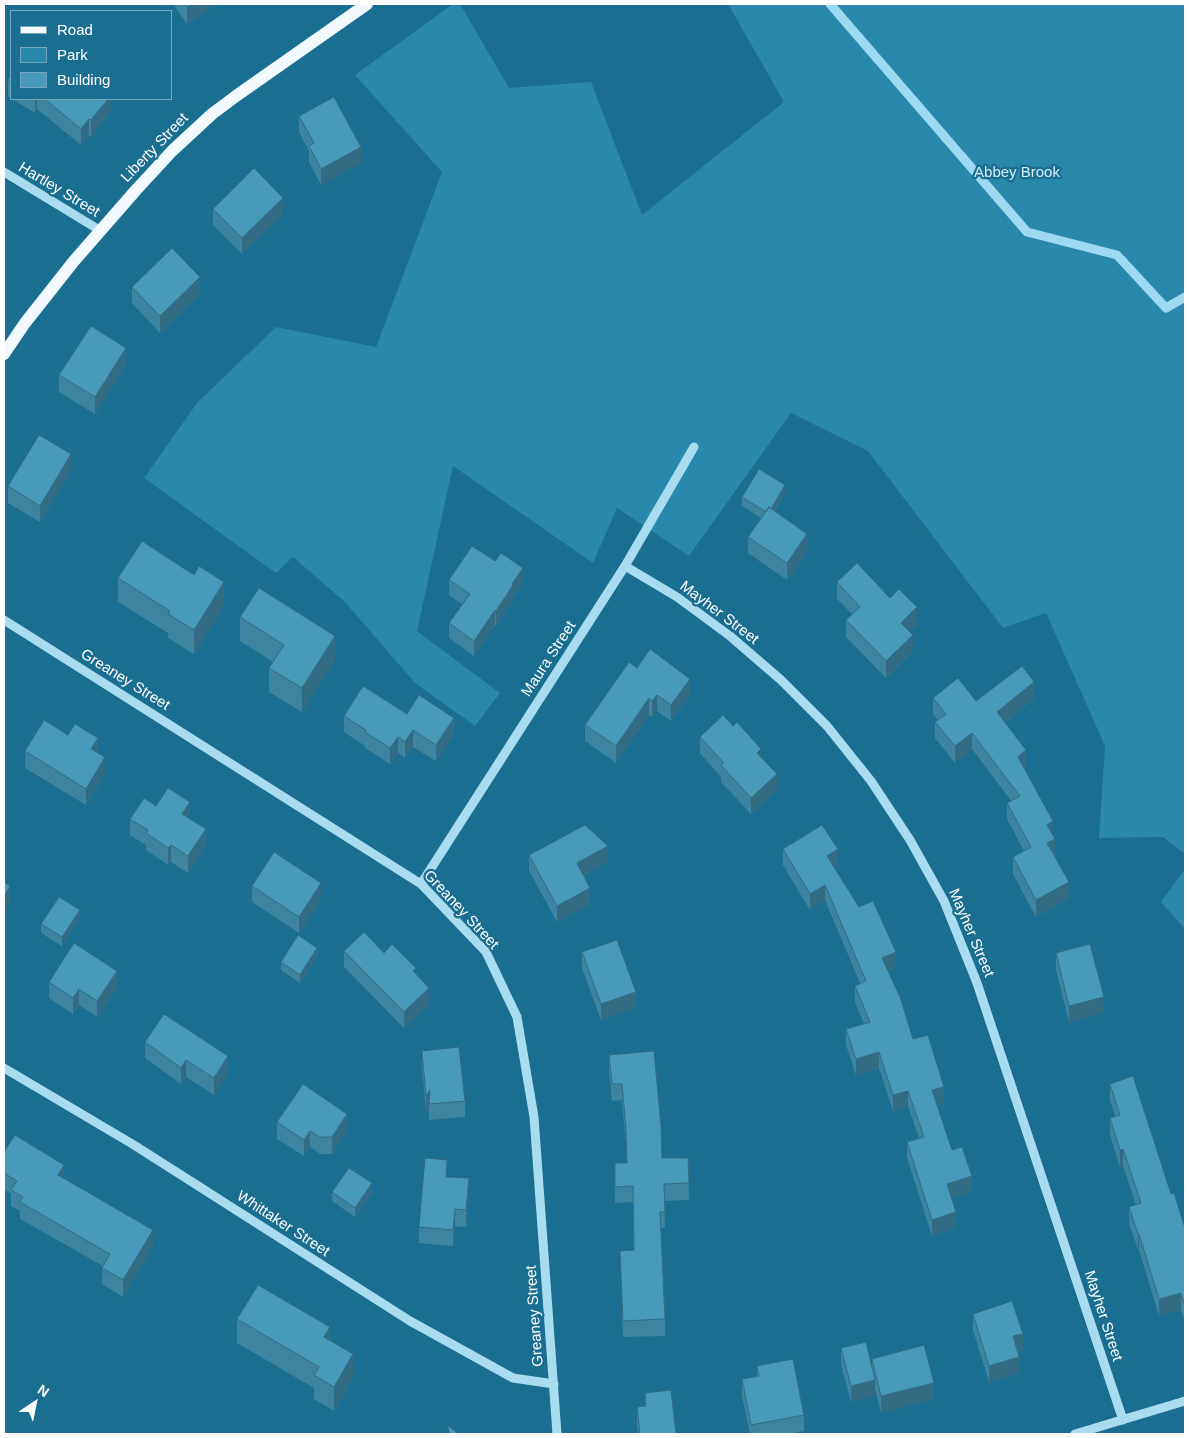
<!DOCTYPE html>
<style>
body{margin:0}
#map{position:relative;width:1189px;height:1438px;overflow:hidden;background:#1a6e91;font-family:Arial,sans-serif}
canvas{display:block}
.frame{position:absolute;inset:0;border:5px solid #fff;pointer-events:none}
.legend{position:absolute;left:10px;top:10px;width:162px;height:90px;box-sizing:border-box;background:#1a6e91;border:1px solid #76a8bd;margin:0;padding:6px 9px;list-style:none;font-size:15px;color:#fff}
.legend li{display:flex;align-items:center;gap:10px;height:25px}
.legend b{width:25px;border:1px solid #76a8bd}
.north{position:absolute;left:10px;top:1378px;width:50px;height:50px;-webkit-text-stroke:4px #1a6e91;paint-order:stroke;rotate:34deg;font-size:14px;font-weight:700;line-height:20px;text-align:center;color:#fff}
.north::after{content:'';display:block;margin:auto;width:18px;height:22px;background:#fff;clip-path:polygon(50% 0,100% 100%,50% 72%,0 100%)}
</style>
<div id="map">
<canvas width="1189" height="1438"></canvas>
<div class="frame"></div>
<ul class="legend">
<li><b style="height:6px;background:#f2faff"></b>Road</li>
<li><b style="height:14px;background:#2a88ad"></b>Park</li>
<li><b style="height:14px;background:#479aba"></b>Building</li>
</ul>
<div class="north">N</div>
</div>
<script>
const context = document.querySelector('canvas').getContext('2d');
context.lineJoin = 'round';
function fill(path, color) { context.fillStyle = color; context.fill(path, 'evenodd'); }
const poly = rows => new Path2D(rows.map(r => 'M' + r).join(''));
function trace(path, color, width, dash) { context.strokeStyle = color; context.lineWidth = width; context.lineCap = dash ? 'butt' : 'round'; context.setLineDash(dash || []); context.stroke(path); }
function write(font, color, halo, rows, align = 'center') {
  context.font = font + ' Arial,sans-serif'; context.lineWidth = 4.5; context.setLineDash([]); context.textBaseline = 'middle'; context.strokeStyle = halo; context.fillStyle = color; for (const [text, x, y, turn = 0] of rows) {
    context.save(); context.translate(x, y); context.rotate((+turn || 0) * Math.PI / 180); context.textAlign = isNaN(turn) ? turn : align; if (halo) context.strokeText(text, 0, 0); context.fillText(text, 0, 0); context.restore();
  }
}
const green = poly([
 [453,4,460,4,509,88,591,82,642,215,784,102,728,4,1185,4,1185,854,1163,837,1099,838,1105,746,1046,613,1003,628,868,451,791,413,689,556,617,508,593,563,453,466,417,631,500,693,475,726,415,683,345,602,293,557,276,573,144,478,197,403,276,327,376,347,442,172,355,75],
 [1185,869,1185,929,1161,902]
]);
const stream = poly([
 [830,4,1027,232,1117,255,1166,308,1185,297]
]);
const minor = poly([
 [4,172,101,231],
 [625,566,677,597,730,636,781,680,827,726,871,781,910,840,944,901,977,983,1123,1420],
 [4,620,421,884,486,952,517,1017,534,1117,557,1434],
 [421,884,625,566,694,447],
 [4,1068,134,1145,410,1321,513,1378,554,1384],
 [1075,1434,1185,1401]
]);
const major = poly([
 [4,354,25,323,74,261,136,190,172,151,212,114,236,96,367,4]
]);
const wall = poly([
 [173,4,215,4,187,24],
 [11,75,11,98,8,96,8,80],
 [12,99,111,99,111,111,91,137,89,135,81,145,37,109,35,113],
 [299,116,361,163,321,185,309,162,309,151,299,132],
 [213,209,283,214,242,254,213,225],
 [132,287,200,294,160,333,132,303],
 [126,364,95,414,59,392,59,375],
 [71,471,40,522,8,503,8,486],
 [785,493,775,511,807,551,787,580,748,553,748,537,761,518,742,506,742,497],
 [118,578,224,606,194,654,168,638,168,633,118,602],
 [449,580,523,583,513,598,513,600,496,626,495,625,474,656,449,638,449,623,462,604,449,595],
 [837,582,890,598,917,624,909,631,913,651,886,678,846,637,846,620,852,614,837,599],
 [240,617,335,660,302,712,269,692,269,668,273,662,240,641],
 [637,668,690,695,671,721,657,711,652,717,649,715,616,763,585,741,585,725],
 [933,698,976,701,1034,699,1005,723,1026,767,1024,769,1053,836,1055,855,1069,898,1036,917,1013,874,1013,857,1024,851,1007,819,1007,803,1011,801,972,749,955,763,935,738,935,722,938,720,933,714],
 [407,714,454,734,436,761,413,747,405,758,398,753,390,764,365,748,365,746,344,732,344,716],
 [700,737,761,757,777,790,751,814,721,782,721,777,700,753],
 [25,751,98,754,105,774,86,805,25,768],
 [156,806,190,819,206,845,188,873,171,862,168,865,146,850,146,845,130,835,130,819],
 [783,849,838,865,834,867,896,968,888,971,913,1039,944,1103,937,1105,952,1150,972,1191,951,1198,956,1228,932,1236,907,1158,907,1142,919,1138,908,1106,893,1111,879,1068,856,1075,846,1045,846,1029,864,1024,855,1002,855,986,860,983,825,900,810,910,783,865],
 [529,855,608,862,584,875,590,904,557,922,529,871],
 [252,886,321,899,299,933,252,902],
 [80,918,62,946,41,933,41,924],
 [344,951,384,953,416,974,429,1004,404,1028,344,967],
 [582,952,636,1008,601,1020,582,968],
 [1056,953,1104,1013,1069,1022,1056,970],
 [317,956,300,983,281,970,281,962],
 [49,982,117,988,97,1017,79,1005,73,1014,49,998],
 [145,1042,228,1073,214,1095,186,1077,181,1084,145,1058],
 [422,1051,465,1101,465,1117,429,1120,429,1108,426,1112,422,1067],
 [609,1055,662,1158,688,1158,689,1200,664,1201,665,1228,661,1228,665,1319,665,1336,623,1337,620,1251,634,1250,633,1202,615,1203,615,1163,627,1163,626,1144,622,1100,612,1101,609,1072],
 [1110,1084,1171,1194,1185,1228,1185,1319,1184,1319,1181,1310,1159,1316,1139,1250,1138,1250,1129,1223,1129,1207,1136,1205,1123,1166,1120,1167,1110,1135,1110,1118,1115,1116,1110,1100],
 [277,1122,347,1130,332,1154,320,1154,310,1147,304,1156,277,1139],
 [4,1152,64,1178,153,1246,123,1297,102,1284,103,1266,20,1219,20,1211,11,1206,11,1194,4,1189],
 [447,1177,469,1195,466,1227,455,1226,453,1246,419,1243,419,1227],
 [332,1192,372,1192,355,1217,332,1201],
 [973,1314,1023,1350,1018,1352,1019,1373,989,1382,973,1330],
 [237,1319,353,1378,334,1411,314,1399,314,1388,237,1343],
 [841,1348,872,1368,872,1359,934,1399,881,1413,875,1389,875,1396,851,1402,841,1365],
 [757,1366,804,1415,804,1431,789,1434,750,1434,742,1396,742,1379,757,1376],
 [645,1393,676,1434,638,1434,637,1423,637,1407,645,1406]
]);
const shadedWall = poly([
 [192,4,215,4,187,24,187,7],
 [35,99,37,99,37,109,35,113],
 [108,99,111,99,111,111,91,137,91,120],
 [89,119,89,135,81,145,81,129],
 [361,147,361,163,321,185,321,169],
 [283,198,283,214,242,254,242,238],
 [200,277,200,294,160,333,160,316],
 [126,348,126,364,95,414,95,397],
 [71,454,71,471,40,522,40,506],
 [785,485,785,493,768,522,768,514],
 [807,534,807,551,787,580,787,563],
 [523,568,523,583,513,598,513,600,496,626,496,611],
 [224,582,224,606,194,654,194,630],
 [917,607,917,624,901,639,901,623],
 [495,610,495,625,474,656,474,641],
 [913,635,913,651,886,678,886,661],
 [335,636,335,660,302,712,302,688],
 [690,679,690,695,671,721,671,705],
 [1034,682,1034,699,997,729,997,712],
 [657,695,657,711,652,717,652,701],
 [649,698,649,715,616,763,616,746],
 [454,718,454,734,436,761,436,745],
 [413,730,413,747,405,758,405,742],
 [972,733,972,749,955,763,955,746],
 [398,737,398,753,390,764,390,748],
 [98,738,98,754,91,749],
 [761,749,761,765,757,753],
 [1026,750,1026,767,1018,773,1018,757],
 [105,757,105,774,86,805,86,789],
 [777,774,777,790,751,814,751,798],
 [190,802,190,818,182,814],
 [1053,821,1053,838,1047,825],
 [206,829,206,845,188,873,188,856],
 [1055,839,1055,855,1047,843],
 [171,845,171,862,168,865,168,848],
 [608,846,608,862,577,879,577,863],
 [838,849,838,865,827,872,827,856],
 [1069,882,1069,898,1036,917,1036,900],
 [321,883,321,899,299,933,299,917],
 [825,885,825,900,810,910,810,894],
 [10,886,10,903,4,913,4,897],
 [590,888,590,904,557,922,557,906],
 [80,910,80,918,62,946,62,937],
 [317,948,317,956,300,983,300,975],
 [896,952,896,968,882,974,882,958],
 [117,971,117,988,97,1017,97,1001],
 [429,988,429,1004,404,1028,404,1012],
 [79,989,79,1005,73,1014,73,998],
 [636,992,636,1008,601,1020,601,1004],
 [1104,997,1104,1013,1069,1022,1069,1006],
 [879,1052,879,1068,856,1075,856,1059],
 [228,1056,228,1073,214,1095,214,1078],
 [186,1060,186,1077,181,1084,181,1068],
 [944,1087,944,1103,932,1106,932,1090],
 [430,1090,429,1108,426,1112,426,1096],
 [908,1091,908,1106,893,1111,893,1095],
 [347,1114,347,1130,332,1154,332,1137],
 [310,1131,310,1147,304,1156,304,1140],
 [1123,1149,1123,1166,1120,1167,1120,1150],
 [64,1165,64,1182,58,1175],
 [972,1176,972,1191,947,1200,947,1184],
 [469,1178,469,1195,466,1227,466,1210],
 [372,1183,372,1192,355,1217,355,1208],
 [455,1209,455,1226,453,1246,453,1230],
 [956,1212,956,1228,932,1236,932,1220],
 [153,1230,153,1246,123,1297,123,1280],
 [1138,1234,1139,1234,1139,1250,1138,1250],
 [1181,1293,1181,1310,1159,1316,1159,1299],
 [1184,1303,1185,1303,1185,1319,1184,1319],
 [330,1327,330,1351,324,1337],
 [1023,1334,1023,1350,1013,1353,1013,1336],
 [353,1354,353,1378,334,1411,334,1387],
 [1019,1357,1019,1373,989,1382,989,1366],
 [875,1380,875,1396,851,1402,851,1386],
 [934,1383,934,1399,881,1413,881,1396]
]);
const building = poly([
 [184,4,192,4,187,7,184,4],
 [11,75,11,82,8,80,11,75],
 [334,97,361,147,321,169,309,146,314,143,299,116,334,97],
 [45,99,108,99,91,120,89,119,81,129,45,99],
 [254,168,283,198,242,238,213,209,254,168],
 [172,248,200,277,160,316,132,287,172,248],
 [91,326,126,348,95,397,59,375,91,326],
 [39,435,71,454,40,506,8,486,39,435],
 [759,469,785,485,771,509,769,507,766,512,742,497,759,469],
 [769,507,807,534,787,563,748,537,769,507],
 [142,541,194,575,199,566,224,582,194,630,168,614,170,611,118,578,142,541],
 [472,546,495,561,501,553,523,568,512,584,513,585,496,611,495,610,474,641,449,623,470,594,449,580,472,546],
 [857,563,890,598,899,589,917,607,901,623,913,635,886,661,846,620,860,607,837,582,857,563],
 [259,588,335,636,302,688,269,668,284,645,240,617,259,588],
 [650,649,690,679,671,705,657,695,652,701,649,698,616,746,585,725,629,662,637,668,650,649],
 [1022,666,1034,682,997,712,1026,750,1018,757,1053,821,1047,825,1055,839,1047,843,1069,882,1036,900,1013,857,1031,847,1007,803,1020,796,972,733,955,746,935,722,946,714,933,698,958,678,976,701,1022,666],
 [363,686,407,714,419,695,454,718,436,745,413,730,405,742,398,737,390,748,365,732,366,730,344,716,363,686],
 [723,715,733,726,737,722,761,749,757,753,777,774,751,798,721,765,724,763,700,737,723,715],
 [44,720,68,735,75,724,98,738,91,749,105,757,86,789,25,751,44,720],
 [168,788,190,802,182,814,206,829,188,856,171,845,168,848,146,833,148,830,130,819,144,798,156,806,168,788],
 [585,825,608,846,577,863,590,888,557,906,529,855,585,825],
 [822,825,838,849,827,856,859,907,873,901,896,952,882,958,900,997,913,1039,928,1035,944,1087,932,1090,952,1150,962,1147,972,1176,947,1184,956,1212,932,1220,907,1142,924,1137,908,1091,893,1095,879,1052,856,1059,846,1029,870,1022,855,986,866,981,825,885,810,894,783,849,822,825],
 [274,852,321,883,299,917,252,886,274,852],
 [4,882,10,886,4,897,4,882],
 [59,897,80,910,62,937,41,924,59,897],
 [364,932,384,953,392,944,416,968,413,971,429,988,404,1012,344,951,364,932],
 [298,935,317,948,300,975,281,962,298,935],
 [617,940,636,992,601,1004,582,952,617,940],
 [74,943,117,971,97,1001,79,989,73,998,49,982,74,943],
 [1090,944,1104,997,1069,1006,1056,953,1090,944],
 [164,1014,228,1056,214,1078,186,1060,181,1068,145,1042,164,1014],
 [459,1047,465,1101,429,1104,430,1090,426,1096,422,1051,459,1047],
 [654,1051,661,1126,662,1158,688,1158,689,1183,664,1184,665,1212,660,1212,665,1319,623,1321,620,1251,634,1250,633,1186,615,1187,615,1163,627,1163,626,1128,622,1084,612,1084,609,1055,654,1051],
 [1133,1076,1171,1194,1174,1193,1185,1228,1185,1303,1184,1303,1181,1293,1159,1299,1139,1234,1138,1234,1129,1207,1141,1203,1123,1149,1120,1150,1110,1118,1120,1115,1110,1084,1133,1076],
 [303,1084,347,1114,332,1137,320,1137,310,1131,304,1140,277,1122,303,1084],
 [15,1135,64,1165,58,1175,153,1230,123,1280,102,1268,110,1254,20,1202,23,1197,11,1190,17,1181,4,1173,4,1152,15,1135],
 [425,1158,447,1160,446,1177,469,1178,466,1210,455,1209,453,1230,419,1227,425,1158],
 [349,1168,372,1183,355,1208,332,1192,349,1168],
 [258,1285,330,1327,324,1337,353,1354,334,1387,314,1375,319,1367,237,1319,258,1285],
 [1012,1301,1023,1334,1013,1336,1019,1357,989,1366,973,1314,1012,1301],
 [866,1342,875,1380,851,1386,841,1348,866,1342],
 [924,1345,934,1383,881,1396,872,1359,924,1345],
 [793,1359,804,1415,751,1425,742,1379,759,1376,757,1366,793,1359],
 [671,1390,676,1434,640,1434,637,1407,646,1406,645,1393,671,1390],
 [447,1425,459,1434,450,1434,447,1425]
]);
const streetNames = [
 ["Liberty Street",155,148,-46],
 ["Hartley Street",59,190,31],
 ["Mayher Street",719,613,37],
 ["Maura Street",549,659,-57],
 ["Greaney Street",125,680,32],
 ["Greaney Street",461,910,47],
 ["Mayher Street",971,933,67],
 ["Whittaker Street",283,1224,33],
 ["Greaney Street",535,1316,-94],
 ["Mayher Street",1103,1316,72]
];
const parkNames = [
 ["Abbey Brook",1017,173]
];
fill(green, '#2a88ad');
trace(stream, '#9ddaf1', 9);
trace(minor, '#aadcef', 9);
trace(major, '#f2faff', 12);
fill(wall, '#3d84a0');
fill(shadedWall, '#326c82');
fill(building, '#479aba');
trace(building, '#326c82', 1);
write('15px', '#fff', '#1a6e91', streetNames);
write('15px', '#d0effa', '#1a6e91', parkNames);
</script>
